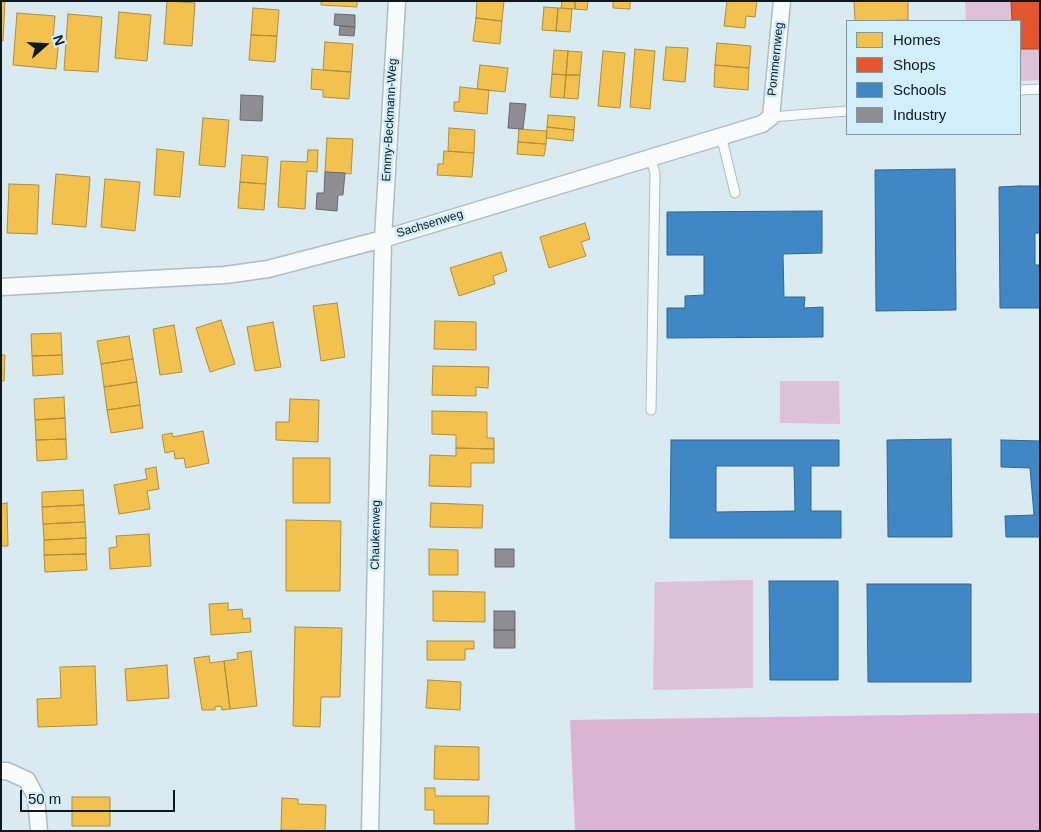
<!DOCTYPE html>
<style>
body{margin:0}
#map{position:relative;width:1041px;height:832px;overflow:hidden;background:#daeaf1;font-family:Helvetica,sans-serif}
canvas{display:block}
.frame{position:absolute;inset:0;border:2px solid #0f191d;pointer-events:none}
.legend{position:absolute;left:846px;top:20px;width:175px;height:115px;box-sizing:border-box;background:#d1eefa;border:1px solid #8399a2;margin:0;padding:6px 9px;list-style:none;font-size:15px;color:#0f191d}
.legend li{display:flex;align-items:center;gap:10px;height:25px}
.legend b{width:25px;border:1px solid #8399a2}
.north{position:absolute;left:20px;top:20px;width:50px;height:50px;-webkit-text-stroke:4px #d1eefa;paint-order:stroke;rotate:71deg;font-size:14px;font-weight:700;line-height:20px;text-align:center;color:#0f191d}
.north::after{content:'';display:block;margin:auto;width:18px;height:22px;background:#0f191d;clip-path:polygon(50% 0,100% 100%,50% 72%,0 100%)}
.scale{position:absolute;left:20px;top:790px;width:155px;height:22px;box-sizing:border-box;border:2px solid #0f191d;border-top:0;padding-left:6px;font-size:15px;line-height:18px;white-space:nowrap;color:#0f191d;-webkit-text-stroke:4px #d1eefa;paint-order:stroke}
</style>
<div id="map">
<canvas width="1041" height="832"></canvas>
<div class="frame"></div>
<ul class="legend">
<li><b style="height:14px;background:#f2c14e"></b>Homes</li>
<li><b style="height:14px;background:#e4572e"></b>Shops</li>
<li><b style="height:14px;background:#3f88c5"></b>Schools</li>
<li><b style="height:14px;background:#8d8d92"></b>Industry</li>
</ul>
<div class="north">N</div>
<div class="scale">50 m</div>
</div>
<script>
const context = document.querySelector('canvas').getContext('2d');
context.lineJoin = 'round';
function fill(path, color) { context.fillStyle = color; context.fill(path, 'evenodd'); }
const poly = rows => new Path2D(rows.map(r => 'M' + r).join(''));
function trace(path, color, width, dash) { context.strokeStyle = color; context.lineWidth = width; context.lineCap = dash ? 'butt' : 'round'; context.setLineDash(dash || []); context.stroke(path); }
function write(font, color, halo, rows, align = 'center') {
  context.font = font + ' Helvetica,sans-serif'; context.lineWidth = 5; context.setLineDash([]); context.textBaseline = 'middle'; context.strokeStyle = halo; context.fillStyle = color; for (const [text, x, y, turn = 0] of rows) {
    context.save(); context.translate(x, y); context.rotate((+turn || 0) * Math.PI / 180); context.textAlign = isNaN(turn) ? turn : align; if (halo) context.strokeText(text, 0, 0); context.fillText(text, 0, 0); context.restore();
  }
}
const green = poly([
 [965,1,1040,1,1040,80,1020,81,1020,21,966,21],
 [780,381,839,381,840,424,780,423],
 [753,580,753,688,653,690,655,582]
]);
const forest = poly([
 [1040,713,1040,831,575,831,570,720]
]);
const homes = poly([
 [1,1,5,1,3,41,1,41,1,1],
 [167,1,195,3,192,46,164,44,167,1],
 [321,1,357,1,357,7,321,5,321,1],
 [477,1,504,1,502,21,476,18,477,1],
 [562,1,575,1,575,9,561,8,562,1],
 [575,1,588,1,587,10,575,9,575,1],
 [613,1,630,1,630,9,613,8,613,1],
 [727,1,757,1,755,17,746,16,745,28,724,26,727,1],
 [854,1,908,1,908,20,855,21,854,1],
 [544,7,558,8,556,31,542,30,544,7],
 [253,8,279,10,277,36,251,35,253,8],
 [558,8,572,9,570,32,556,31,558,8],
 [119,12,151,15,147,61,115,58,119,12],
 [17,13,55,16,53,38,59,39,56,69,13,65,17,13],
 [68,14,102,17,98,72,64,70,68,14],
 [476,18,502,21,500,44,473,41,476,18],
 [251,35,277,36,275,62,249,60,251,35],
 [325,42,353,44,351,72,323,70,325,42],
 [717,43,751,46,749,68,715,65,717,43],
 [666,47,688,48,685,82,663,80,666,47],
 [635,49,655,51,650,109,630,107,635,49],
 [554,50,568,51,566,75,552,74,554,50],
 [568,51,582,52,580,75,566,75,568,51],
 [603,51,625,53,620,108,598,106,603,51],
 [480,65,508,68,505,92,477,89,480,65],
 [715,65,749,68,748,90,714,87,715,65],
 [312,69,351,72,349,99,323,97,323,90,311,89,312,69],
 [552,74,566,75,564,98,550,97,552,74],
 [566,75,580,75,578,99,564,98,566,75],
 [460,87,489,90,487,114,454,111,454,102,459,102,460,87],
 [548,115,575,117,574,130,547,127,548,115],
 [203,118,229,120,225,167,199,165,203,118],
 [547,127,574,130,573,141,546,138,547,127],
 [449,128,475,130,474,153,448,151,449,128],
 [519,129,547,131,546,144,518,142,519,129],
 [327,138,353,139,351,174,325,172,327,138],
 [518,142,546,144,544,156,517,154,518,142],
 [157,149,184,152,180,197,154,195,157,149],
 [308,150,318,150,317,172,307,171,305,209,278,207,281,161,307,162,308,150],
 [444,151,474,153,472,177,437,175,438,164,443,164,444,151],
 [242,155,268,157,266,184,240,182,242,155],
 [56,174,90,177,86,227,52,224,56,174],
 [105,179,140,182,135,231,101,227,105,179],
 [240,182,266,184,264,210,238,208,240,182],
 [9,184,39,185,37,234,7,233,9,184],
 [585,223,590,239,581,242,586,256,549,268,540,237,585,223],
 [501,252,507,271,493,276,495,284,459,296,450,268,501,252],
 [337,303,345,357,321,361,313,306,337,303],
 [221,320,235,364,210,372,196,328,221,320],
 [435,321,476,322,476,350,434,349,435,321],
 [273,322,281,367,255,371,247,327,273,322],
 [174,325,182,372,160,375,153,329,174,325],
 [61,333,62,355,32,356,31,334,61,333],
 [129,336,133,359,101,364,97,341,129,336],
 [1,355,5,355,4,381,1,381,1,355],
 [62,355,63,374,33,376,32,356,62,355],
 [133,359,137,382,104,387,101,364,133,359],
 [433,366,489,367,488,388,476,387,476,396,432,395,433,366],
 [137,382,140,405,107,410,104,387,137,382],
 [64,397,65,418,35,420,34,399,64,397],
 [290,399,319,400,318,442,276,440,276,422,289,422,290,399],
 [140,405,143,428,111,433,107,410,140,405],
 [432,411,487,412,487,438,494,438,494,449,456,448,456,435,432,434,432,411],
 [65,418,66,439,36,440,35,420,65,418],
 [203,431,209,463,186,468,184,458,175,459,174,451,165,453,162,435,172,433,173,437,203,431],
 [66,439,67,459,37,461,36,440,66,439],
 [456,448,494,449,494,463,471,463,471,487,429,486,430,455,456,456,456,448],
 [293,458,330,458,330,503,293,503,293,458],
 [156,467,159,489,147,491,150,509,119,514,114,485,147,479,145,469,156,467],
 [83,490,84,505,42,507,42,492,83,490],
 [7,503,8,546,1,546,1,504,7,503],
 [431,503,483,505,482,528,430,527,431,503],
 [84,505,85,522,43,524,42,507,84,505],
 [286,520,341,521,340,591,286,591,286,520],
 [85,522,86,538,44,540,43,524,85,522],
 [149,534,151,566,110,569,109,548,117,547,116,536,149,534],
 [86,538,86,554,44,555,44,540,86,538],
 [429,549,458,550,458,575,429,575,429,549],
 [86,554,87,570,45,572,44,555,86,554],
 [433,591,485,592,485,622,433,621,433,591],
 [228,603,228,610,242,609,243,619,250,618,251,632,211,635,209,604,228,603],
 [295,627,342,628,340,697,321,697,320,727,293,726,295,627],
 [427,641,474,641,474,649,465,649,465,660,427,660,427,641],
 [251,651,257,706,230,709,224,661,238,659,237,653,251,651],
 [209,656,210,663,224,661,230,709,222,710,221,706,215,707,215,710,202,710,194,658,209,656],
 [167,665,169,698,127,701,125,669,167,665],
 [95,666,97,725,38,727,37,699,61,698,60,667,95,666],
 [428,680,461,682,460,710,426,708,428,680],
 [435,746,479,747,479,780,434,779,435,746],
 [425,788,435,788,435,796,489,796,488,824,434,824,434,810,425,810,425,788],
 [72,797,110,797,110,826,72,826,72,797],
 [282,798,298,799,298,804,326,805,325,831,281,830,282,798]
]);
const shops = poly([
 [1011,1,1040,1,1040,49,1020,49,1020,21,1012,21,1011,1]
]);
const schools = poly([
 [955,169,956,310,876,311,875,170,955,169],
 [1019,186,1040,186,1040,233,1035,233,1035,265,1040,265,1040,308,1000,308,999,187,1019,186],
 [822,211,822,253,783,254,784,297,805,297,804,308,823,307,823,337,667,338,667,308,685,308,685,296,704,295,704,255,667,255,667,212,822,211],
 [951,439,952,537,888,537,887,440,951,439],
 [671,440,839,440,839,466,811,466,811,511,841,511,841,538,670,538,671,440],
 [716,466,794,466,795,511,716,512,716,466],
 [1001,440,1040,441,1040,537,1006,537,1005,516,1034,515,1030,468,1001,467,1001,440],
 [769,581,838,581,838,680,770,680,769,581],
 [867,584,971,584,971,682,868,682,867,584]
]);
const industry = poly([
 [335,14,355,15,355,27,334,25,335,14],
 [340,26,355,27,354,36,339,35,340,26],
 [241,95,263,96,262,121,240,120,241,95],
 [510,103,526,104,523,129,508,128,510,103],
 [325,172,345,173,343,195,338,195,337,211,316,209,317,193,324,193,325,172],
 [495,549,514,549,514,567,495,567,495,549],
 [494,611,515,611,515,630,494,630,494,611],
 [494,630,515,630,515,648,494,648,494,630]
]);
const lane = poly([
 [1020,90,1040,89],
 [771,117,847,111],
 [721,135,735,193],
 [650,156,655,173,651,410]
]);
const street = poly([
 [1,287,225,275,268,269,383,239,762,124,771,117,782,1],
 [1,771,7,771,27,780,36,797,39,831],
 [370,831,383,239,397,1]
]);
const streetNames = [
 ["Pommernweg",776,59,-84],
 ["Emmy-Beckmann-Weg",390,120,-87],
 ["Sachsenweg",430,224,-17],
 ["Chaukenweg",376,535,-89]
];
fill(green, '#dec1d9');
fill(forest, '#dcb4d3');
fill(homes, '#f2c14e');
trace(homes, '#ae8f3f', 1);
fill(shops, '#e4572e');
trace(shops, '#a44429', 1);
fill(schools, '#3f88c5');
trace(schools, '#316793', 1);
fill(industry, '#8d8d92');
trace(industry, '#676a6f', 1);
trace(lane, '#afbcc1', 11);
trace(street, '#afbcc1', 19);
trace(lane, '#f9fcfd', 9);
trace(street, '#f9fcfd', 16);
write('12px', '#0f191d', '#d1eefa', streetNames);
</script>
